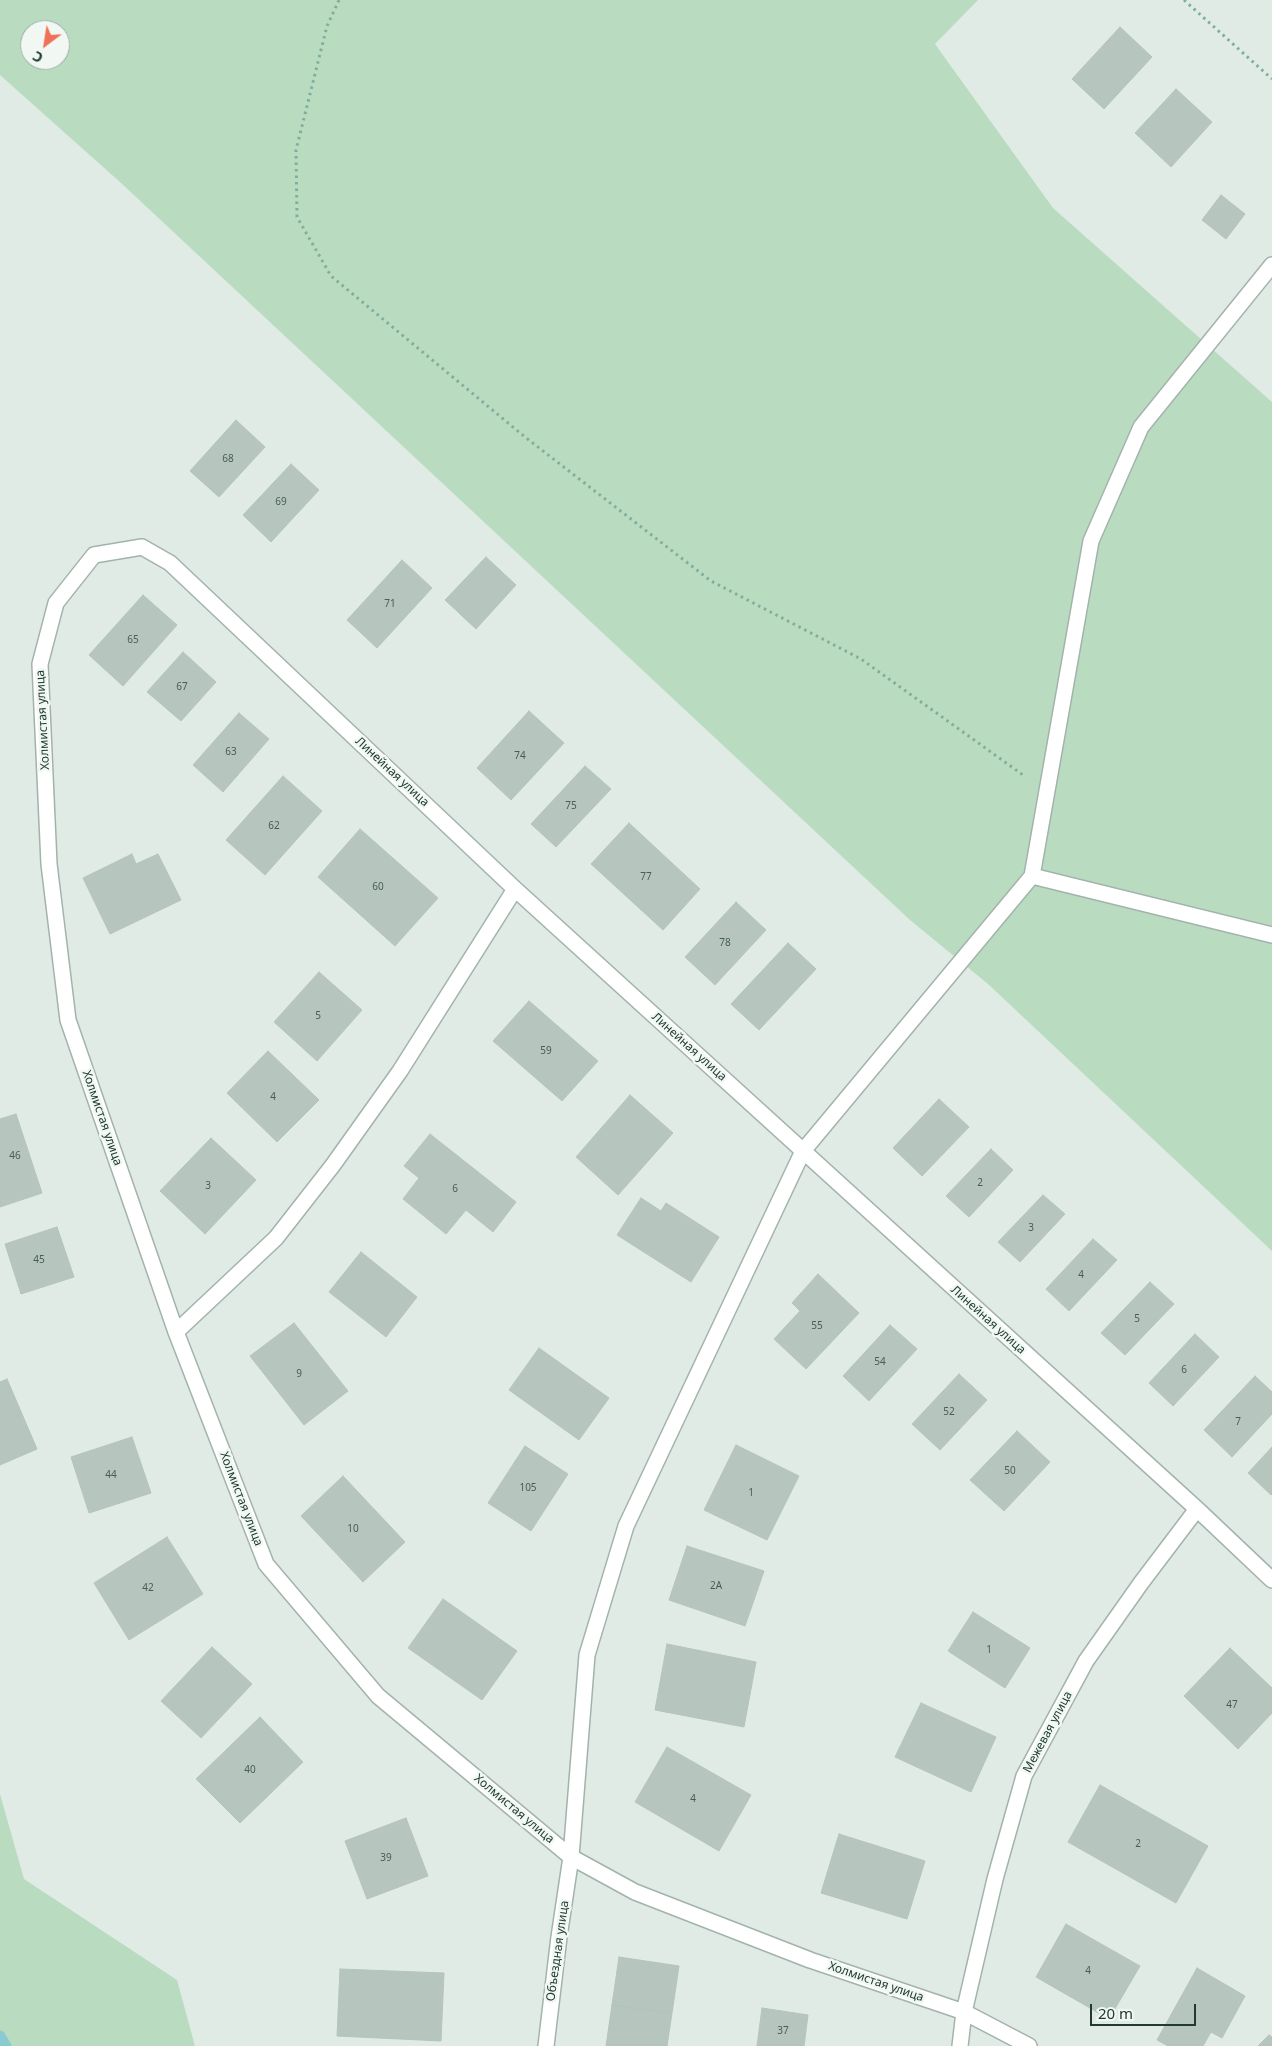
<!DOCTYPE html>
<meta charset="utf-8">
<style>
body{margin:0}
#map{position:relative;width:1272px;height:2046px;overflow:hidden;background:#e0ebe5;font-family:"Noto Sans",sans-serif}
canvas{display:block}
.north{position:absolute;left:20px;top:20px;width:50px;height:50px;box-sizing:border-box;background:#f1f8f4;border:1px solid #9eaca6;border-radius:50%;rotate:211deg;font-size:14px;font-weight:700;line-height:20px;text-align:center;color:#213b32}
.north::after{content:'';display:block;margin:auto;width:18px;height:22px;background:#f07159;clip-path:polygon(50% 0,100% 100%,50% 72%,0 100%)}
.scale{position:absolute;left:1090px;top:2004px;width:106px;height:22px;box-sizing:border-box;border:2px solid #213b32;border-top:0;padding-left:6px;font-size:15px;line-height:18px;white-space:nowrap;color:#213b32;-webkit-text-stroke:4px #f1f8f4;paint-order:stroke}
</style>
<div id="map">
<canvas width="1272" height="2046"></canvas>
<div class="north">С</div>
<div class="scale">20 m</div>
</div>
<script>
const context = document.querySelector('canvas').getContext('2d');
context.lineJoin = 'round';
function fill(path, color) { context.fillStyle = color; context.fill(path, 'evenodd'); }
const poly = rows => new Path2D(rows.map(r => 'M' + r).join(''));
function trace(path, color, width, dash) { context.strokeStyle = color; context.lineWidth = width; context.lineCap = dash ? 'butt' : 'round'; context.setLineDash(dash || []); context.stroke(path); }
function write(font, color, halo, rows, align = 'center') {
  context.font = font + ' "Noto Sans",sans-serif'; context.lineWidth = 5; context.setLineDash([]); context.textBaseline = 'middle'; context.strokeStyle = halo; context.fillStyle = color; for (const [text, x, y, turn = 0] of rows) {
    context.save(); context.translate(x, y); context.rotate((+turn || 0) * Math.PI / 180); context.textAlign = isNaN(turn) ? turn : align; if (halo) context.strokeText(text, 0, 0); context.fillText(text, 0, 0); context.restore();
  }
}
const green = poly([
 [0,0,978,0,935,44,1053,208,1272,402,1272,1251,988,984,910,920,121,183,0,75],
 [30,30,60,30,60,60,30,60],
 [0,1794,24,1879,177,1980,195,2046,0,2046]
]);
const stream = poly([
 [0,2036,6,2046]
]);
const building = poly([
 [1120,27,1152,57,1104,109,1072,79,1120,27],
 [1176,89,1212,122,1171,167,1135,133,1176,89],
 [1221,195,1245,214,1226,239,1202,220,1221,195],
 [236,420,265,447,219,497,190,471,236,420],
 [291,464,319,490,271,542,243,515,291,464],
 [486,557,516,585,476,629,445,600,486,557],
 [402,560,432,588,377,648,347,620,402,560],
 [143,595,177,625,123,686,89,655,143,595],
 [183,652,216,682,181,721,147,692,183,652],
 [529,711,564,743,511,800,477,768,529,711],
 [239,713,269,739,223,792,193,765,239,713],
 [585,766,611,789,556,847,531,824,585,766],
 [283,776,322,811,265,875,226,840,283,776],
 [629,823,700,889,663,930,591,864,629,823],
 [360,829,438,898,395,946,318,877,360,829],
 [132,854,136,864,158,854,181,900,110,934,83,878,132,854],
 [736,902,766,930,715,985,685,957,736,902],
 [788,943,816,969,759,1030,731,1004,788,943],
 [319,972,362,1010,317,1061,274,1022,319,972],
 [529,1001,598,1061,562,1101,493,1041,529,1001],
 [268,1051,319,1100,277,1142,227,1093,268,1051],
 [630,1095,673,1133,618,1195,576,1157,630,1095],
 [939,1099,969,1127,922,1176,893,1148,939,1099],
 [16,1114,42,1193,0,1207,0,1119,16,1114],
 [430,1134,516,1202,493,1232,466,1210,446,1234,403,1199,419,1178,404,1166,430,1134],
 [211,1138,256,1180,205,1234,160,1191,211,1138],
 [991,1149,1013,1170,969,1217,946,1196,991,1149],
 [1043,1195,1065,1214,1020,1262,998,1242,1043,1195],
 [641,1198,661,1211,666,1203,719,1237,691,1282,617,1235,641,1198],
 [57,1227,74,1277,21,1294,5,1244,57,1227],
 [1093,1239,1117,1260,1069,1311,1046,1289,1093,1239],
 [361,1252,417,1297,386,1337,329,1292,361,1252],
 [818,1274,859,1313,806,1369,774,1339,800,1311,792,1303,818,1274],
 [1150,1282,1174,1304,1125,1355,1101,1333,1150,1282],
 [294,1323,348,1391,304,1425,250,1356,294,1323],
 [890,1325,917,1349,869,1401,843,1376,890,1325],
 [1195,1334,1219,1357,1173,1406,1149,1383,1195,1334],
 [539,1348,609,1398,579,1440,509,1390,539,1348],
 [959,1374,987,1400,940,1450,912,1424,959,1374],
 [1255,1376,1272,1392,1272,1414,1232,1457,1204,1430,1255,1376],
 [7,1379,37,1449,0,1465,0,1382,7,1379],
 [1017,1431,1050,1462,1004,1511,970,1480,1017,1431],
 [132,1437,151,1493,89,1513,71,1457,132,1437],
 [736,1445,799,1476,767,1540,704,1510,736,1445],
 [525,1446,568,1474,531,1531,488,1503,525,1446],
 [1272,1447,1272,1494,1271,1495,1248,1473,1272,1447],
 [343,1476,405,1542,363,1582,301,1516,343,1476],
 [167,1537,203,1594,129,1640,94,1583,167,1537],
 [687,1546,764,1571,745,1626,669,1600,687,1546],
 [443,1599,517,1651,482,1700,408,1648,443,1599],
 [973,1612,1030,1648,1005,1688,948,1651,973,1612],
 [667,1644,756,1662,744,1727,655,1710,667,1644],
 [212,1647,252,1684,201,1738,161,1701,212,1647],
 [1230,1648,1272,1688,1272,1713,1238,1749,1184,1696,1230,1648],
 [921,1703,996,1737,971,1792,895,1757,921,1703],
 [260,1717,303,1762,240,1823,196,1779,260,1717],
 [667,1747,751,1795,719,1851,635,1802,667,1747],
 [1100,1785,1208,1846,1176,1903,1068,1842,1100,1785],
 [406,1818,428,1876,367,1899,345,1841,406,1818],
 [839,1834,925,1861,907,1919,821,1893,839,1834],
 [1066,1924,1140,1966,1109,2019,1036,1977,1066,1924],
 [619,1957,679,1966,672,2013,612,2005,619,1957],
 [1197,1968,1245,1996,1222,2038,1211,2032,1203,2046,1168,2046,1157,2040,1197,1968],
 [340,1969,444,1973,441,2041,337,2036,340,1969],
 [612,2005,672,2013,667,2046,606,2046,612,2005],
 [762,2008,808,2015,804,2046,757,2046,762,2008],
 [1269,2035,1272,2037,1272,2046,1258,2046,1269,2035]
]);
const path = poly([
 [339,0,327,26,296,150,297,217,331,276,525,437,711,581,861,659,1023,775],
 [1184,0,1272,79]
]);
const service = poly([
 [1032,876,1272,935],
 [803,1151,1032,876,1091,541,1141,427,1272,265]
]);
const minor = poly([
 [176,1332,276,1238,333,1165,400,1071,515,889],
 [546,2046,559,1937,571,1857,587,1655,626,1526,803,1151],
 [960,2046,964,2012,995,1879,1024,1776,1086,1661,1141,1583,1197,1509],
 [1029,2046,964,2012,810,1960,635,1892,571,1857,378,1696,266,1564,176,1332,68,1020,49,864,40,664,56,603,94,555,142,547,170,563,515,889,1197,1509,1272,1580]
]);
const numberNames = [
 ["68",228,459],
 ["69",281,502],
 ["71",390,604],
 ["65",133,640],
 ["67",182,687],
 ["63",231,752],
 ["74",520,756],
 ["75",571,806],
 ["62",274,826],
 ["77",646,877],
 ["60",378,887],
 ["78",725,943],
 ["5",318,1016],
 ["59",546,1051],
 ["4",273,1097],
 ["46",15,1156],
 ["2",980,1183],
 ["3",208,1186],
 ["6",455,1189],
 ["3",1031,1228],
 ["45",39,1260],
 ["4",1081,1275],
 ["5",1137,1319],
 ["55",817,1326],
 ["54",880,1362],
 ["6",1184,1370],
 ["9",299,1374],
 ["52",949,1412],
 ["7",1238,1422],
 ["50",1010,1471],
 ["44",111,1475],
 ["105",528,1488],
 ["1",751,1493],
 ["10",353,1529],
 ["2А",716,1586],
 ["42",148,1588],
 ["1",989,1650],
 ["47",1232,1705],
 ["40",250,1770],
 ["4",693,1799],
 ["2",1138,1844],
 ["39",386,1858],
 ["4",1088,1971],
 ["37",783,2031]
];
const streetNames = [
 ["Холмистая улица",43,720,-93],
 ["Линейная улица",392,772,43],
 ["Линейная улица",689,1047,42],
 ["Холмистая улица",102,1118,71],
 ["Линейная улица",988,1320,42],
 ["Холмистая улица",241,1499,69],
 ["Межевая улица",1048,1732,-62],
 ["Холмистая улица",514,1809,40],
 ["Объездная улица",558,1951,-82],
 ["Холмистая улица",876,1982,19]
];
fill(green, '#b9dcc0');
trace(stream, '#89cbd0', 11);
fill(building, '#b6c6be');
trace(building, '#b3c4bc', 1);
trace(service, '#a3b3ac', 18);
trace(minor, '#a3b3ac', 18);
trace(path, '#81ae9c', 3, [2.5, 4]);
trace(service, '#fff', 15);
trace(minor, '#fff', 15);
write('10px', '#465e55', null, numberNames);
write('12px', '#213b32', '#f1f8f4', streetNames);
</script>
